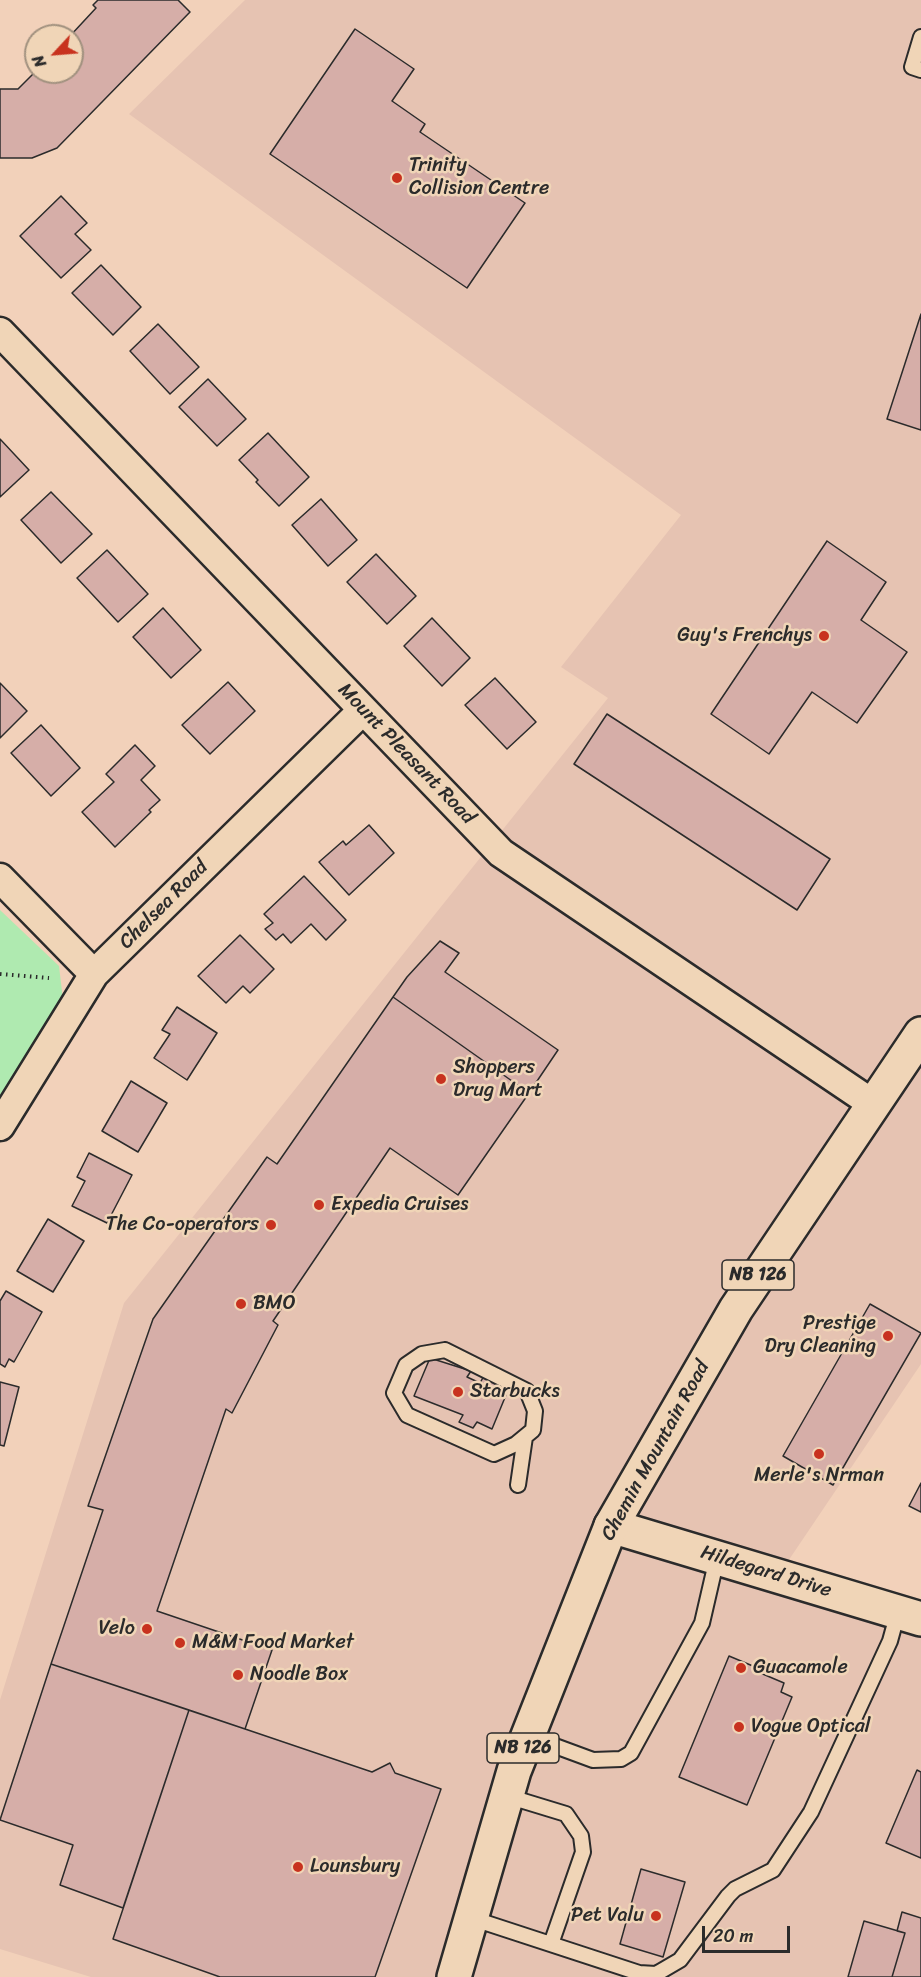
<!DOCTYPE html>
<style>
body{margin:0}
#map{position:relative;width:921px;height:1977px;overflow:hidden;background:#f2d1ba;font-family:Sriracha,sans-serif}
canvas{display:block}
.north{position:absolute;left:24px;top:24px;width:60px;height:60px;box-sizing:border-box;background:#f0d5b7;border:2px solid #a1917f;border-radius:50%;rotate:244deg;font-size:16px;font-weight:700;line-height:24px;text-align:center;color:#2b2b2b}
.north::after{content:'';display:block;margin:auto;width:21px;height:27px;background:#c8321e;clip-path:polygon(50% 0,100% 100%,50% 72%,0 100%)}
.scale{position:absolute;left:702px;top:1926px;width:88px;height:27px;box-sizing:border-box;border:3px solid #2b2b2b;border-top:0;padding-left:8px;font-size:18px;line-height:21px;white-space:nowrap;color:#2b2b2b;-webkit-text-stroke:4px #f0d5b7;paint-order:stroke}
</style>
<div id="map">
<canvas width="921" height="1977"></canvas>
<div class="north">N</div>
<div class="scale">20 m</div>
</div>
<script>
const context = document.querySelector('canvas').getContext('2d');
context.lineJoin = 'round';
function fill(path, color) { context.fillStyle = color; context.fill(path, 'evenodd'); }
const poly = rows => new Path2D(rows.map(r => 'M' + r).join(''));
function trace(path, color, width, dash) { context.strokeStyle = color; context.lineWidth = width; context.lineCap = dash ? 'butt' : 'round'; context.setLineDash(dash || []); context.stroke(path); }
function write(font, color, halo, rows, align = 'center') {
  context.font = font + ' Sriracha,sans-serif'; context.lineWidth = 5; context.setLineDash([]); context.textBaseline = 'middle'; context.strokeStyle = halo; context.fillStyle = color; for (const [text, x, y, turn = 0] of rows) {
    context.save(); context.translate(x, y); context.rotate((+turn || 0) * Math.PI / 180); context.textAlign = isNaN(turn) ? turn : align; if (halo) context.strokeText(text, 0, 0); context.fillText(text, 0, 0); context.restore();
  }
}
const built = poly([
 [245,0,921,0,921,1364,778,1576,921,1619,921,1977,91,1977,0,1949,0,1700,124,1303,608,698,561,667,681,515,129,114]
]);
const green = poly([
 [0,910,59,966,63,1000,0,1099]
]);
const building = poly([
 [98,0,178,0,190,12,57,148,32,158,0,158,0,89,18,89,35,72,32,68,36,64,36,72,72,72,70,36,96,8,93,5,98,0],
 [355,29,414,69,392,101,425,124,420,132,525,203,467,288,270,154,355,29],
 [61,196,87,223,75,234,91,250,61,278,20,236,61,196],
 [101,265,141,307,113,335,72,293,101,265],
 [921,314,921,430,887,419,921,314],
 [158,324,199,367,170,394,130,351,158,324],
 [208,379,246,419,217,446,179,407,208,379],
 [268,433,309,477,279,506,256,482,258,480,239,460,268,433],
 [0,439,29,470,0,497,0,439],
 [51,492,92,534,61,563,21,520,51,492],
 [321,499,357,540,328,566,292,525,321,499],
 [827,541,886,582,861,620,907,652,857,723,812,692,769,754,711,714,827,541],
 [107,550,148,594,118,622,77,578,107,550],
 [376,554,416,596,387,624,347,582,376,554],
 [163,608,201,650,171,678,133,637,163,608],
 [432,618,470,658,442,686,404,646,432,618],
 [495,678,536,722,507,749,465,705,495,678],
 [228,682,255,711,210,754,182,725,228,682],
 [0,683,27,711,0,738,0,683],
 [607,714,830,859,797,910,574,764,607,714],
 [41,725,80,768,51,796,11,753,41,725],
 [135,745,155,766,141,780,160,800,149,810,151,812,115,847,82,812,114,782,106,774,135,745],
 [369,825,394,853,349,895,319,862,343,841,346,845,369,825],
 [304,876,346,920,326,940,311,924,291,943,283,934,276,940,265,929,273,923,264,914,304,876],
 [240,935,274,969,250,993,243,986,226,1003,198,976,240,935],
 [440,941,459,953,445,972,558,1050,529,1093,393,997,407,977,440,941],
 [393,997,529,1093,458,1195,390,1148,273,1321,278,1325,232,1413,226,1409,157,1611,272,1650,245,1729,51,1664,103,1510,88,1506,153,1319,267,1157,277,1164,393,997],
 [177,1007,217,1033,187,1080,154,1058,170,1034,162,1030,177,1007],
 [131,1081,167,1103,138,1152,102,1131,131,1081],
 [89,1153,132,1175,107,1223,72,1206,85,1181,77,1177,89,1153],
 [48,1219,84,1241,53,1292,17,1271,48,1219],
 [6,1291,42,1312,14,1362,9,1359,5,1367,0,1364,0,1301,6,1291],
 [870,1304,921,1333,833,1485,783,1456,870,1304],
 [430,1358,471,1371,467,1377,480,1383,485,1374,499,1381,495,1390,506,1395,492,1429,477,1422,473,1428,459,1422,463,1415,414,1396,430,1358],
 [0,1382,19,1387,4,1446,0,1445,0,1382],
 [921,1483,921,1512,909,1506,921,1483],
 [729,1656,760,1669,758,1672,784,1683,781,1692,792,1697,747,1805,679,1777,729,1656],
 [51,1664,189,1710,123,1908,60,1885,73,1845,0,1820,51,1664],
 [189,1710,372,1772,390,1763,395,1773,441,1789,375,1977,220,1977,113,1939,189,1710],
 [917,1770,921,1772,921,1858,886,1843,917,1770],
 [641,1869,685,1882,663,1957,620,1944,641,1869],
 [902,1912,921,1918,921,1977,892,1977,905,1933,897,1931,902,1912],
 [864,1921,905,1933,892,1977,848,1977,864,1921]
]);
const path = poly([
 [0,974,49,978]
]);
const lane = poly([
 [921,37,912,67,921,70],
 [445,1350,527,1391,535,1411,533,1430,516,1444,494,1454,407,1415,394,1393,406,1365,422,1354,445,1350],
 [518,1485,525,1437],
 [528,1736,593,1760,621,1759,631,1753,702,1623,717,1558],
 [507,1796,566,1814,581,1836,583,1852,551,1944],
 [471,1918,639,1973,656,1974,680,1960,728,1896,735,1889,773,1870,811,1812,890,1641,898,1612]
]);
const street = poly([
 [0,332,501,853,873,1104],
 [0,878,94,974],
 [0,1126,94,974,363,710]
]);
const secondary = poly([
 [611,1526,921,1619]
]);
const primary = poly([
 [454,1977,514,1771,611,1526,736,1309,921,1034]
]);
const markers = [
 [397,178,6,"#c8321e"],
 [824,636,6,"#c8321e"],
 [441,1079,6,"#c8321e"],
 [319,1205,6,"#c8321e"],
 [271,1225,6,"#c8321e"],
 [241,1304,6,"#c8321e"],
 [888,1336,6,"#c8321e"],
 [458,1392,6,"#c8321e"],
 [819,1454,6,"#c8321e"],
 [147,1629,6,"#c8321e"],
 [180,1643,6,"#c8321e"],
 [741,1668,6,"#c8321e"],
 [238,1675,6,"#c8321e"],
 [739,1727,6,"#c8321e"],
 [298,1867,6,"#c8321e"],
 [656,1916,6,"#c8321e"]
];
const shields = [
 [758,1275,72],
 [523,1748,72]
];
const shieldNames = [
 ["NB 126",758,1275],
 ["NB 126",523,1748]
];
const poiNames = [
 ["Trinity",409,166],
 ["Collision Centre",409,189],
 ["Guy's Frenchys",812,636,"right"],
 ["Shoppers",453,1068],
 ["Drug Mart",453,1091],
 ["Expedia Cruises",331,1205],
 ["The Co-operators",259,1225,"right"],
 ["BMO",253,1304],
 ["Prestige",876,1324,"right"],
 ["Dry Cleaning",876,1347,"right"],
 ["Starbucks",470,1392],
 ["Merle's Nrman",819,1476,"center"],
 ["Velo",135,1629,"right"],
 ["M&M Food Market",192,1643],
 ["Guacamole",753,1668],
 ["Noodle Box",250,1675],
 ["Vogue Optical",751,1727],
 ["Lounsbury",310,1867],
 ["Pet Valu",644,1916,"right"]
];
const streetNames = [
 ["Mount Pleasant Road",406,754,46],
 ["Chelsea Road",164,905,-45],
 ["Chemin Mountain Road",656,1451,-61],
 ["Hildegard Drive",766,1572,17]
];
fill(built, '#e6c3b2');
fill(green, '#afeab0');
fill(building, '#d6aea8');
trace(building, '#2b2b2b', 1.5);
trace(lane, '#2b2b2b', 18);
trace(street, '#2b2b2b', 33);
trace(secondary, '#2b2b2b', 38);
trace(primary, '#2b2b2b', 38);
trace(path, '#2b2b2b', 4, [1.5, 4.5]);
trace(lane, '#f0d5b7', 14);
trace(street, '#f0d5b7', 28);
trace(secondary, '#f0d5b7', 33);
trace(primary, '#f0d5b7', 33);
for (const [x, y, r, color] of markers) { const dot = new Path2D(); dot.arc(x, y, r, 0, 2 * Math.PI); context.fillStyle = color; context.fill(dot); trace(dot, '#f0d5b7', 2); }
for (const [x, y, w] of shields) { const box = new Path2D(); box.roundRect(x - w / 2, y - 15, w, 30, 4.5); context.fillStyle = '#f0d5b7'; context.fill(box); trace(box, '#2b2b2b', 1.5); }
write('bold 18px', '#2b2b2b', null, shieldNames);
write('20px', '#2b2b2b', '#f0d5b7', poiNames, 'left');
write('20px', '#2b2b2b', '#f0d5b7', streetNames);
</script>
